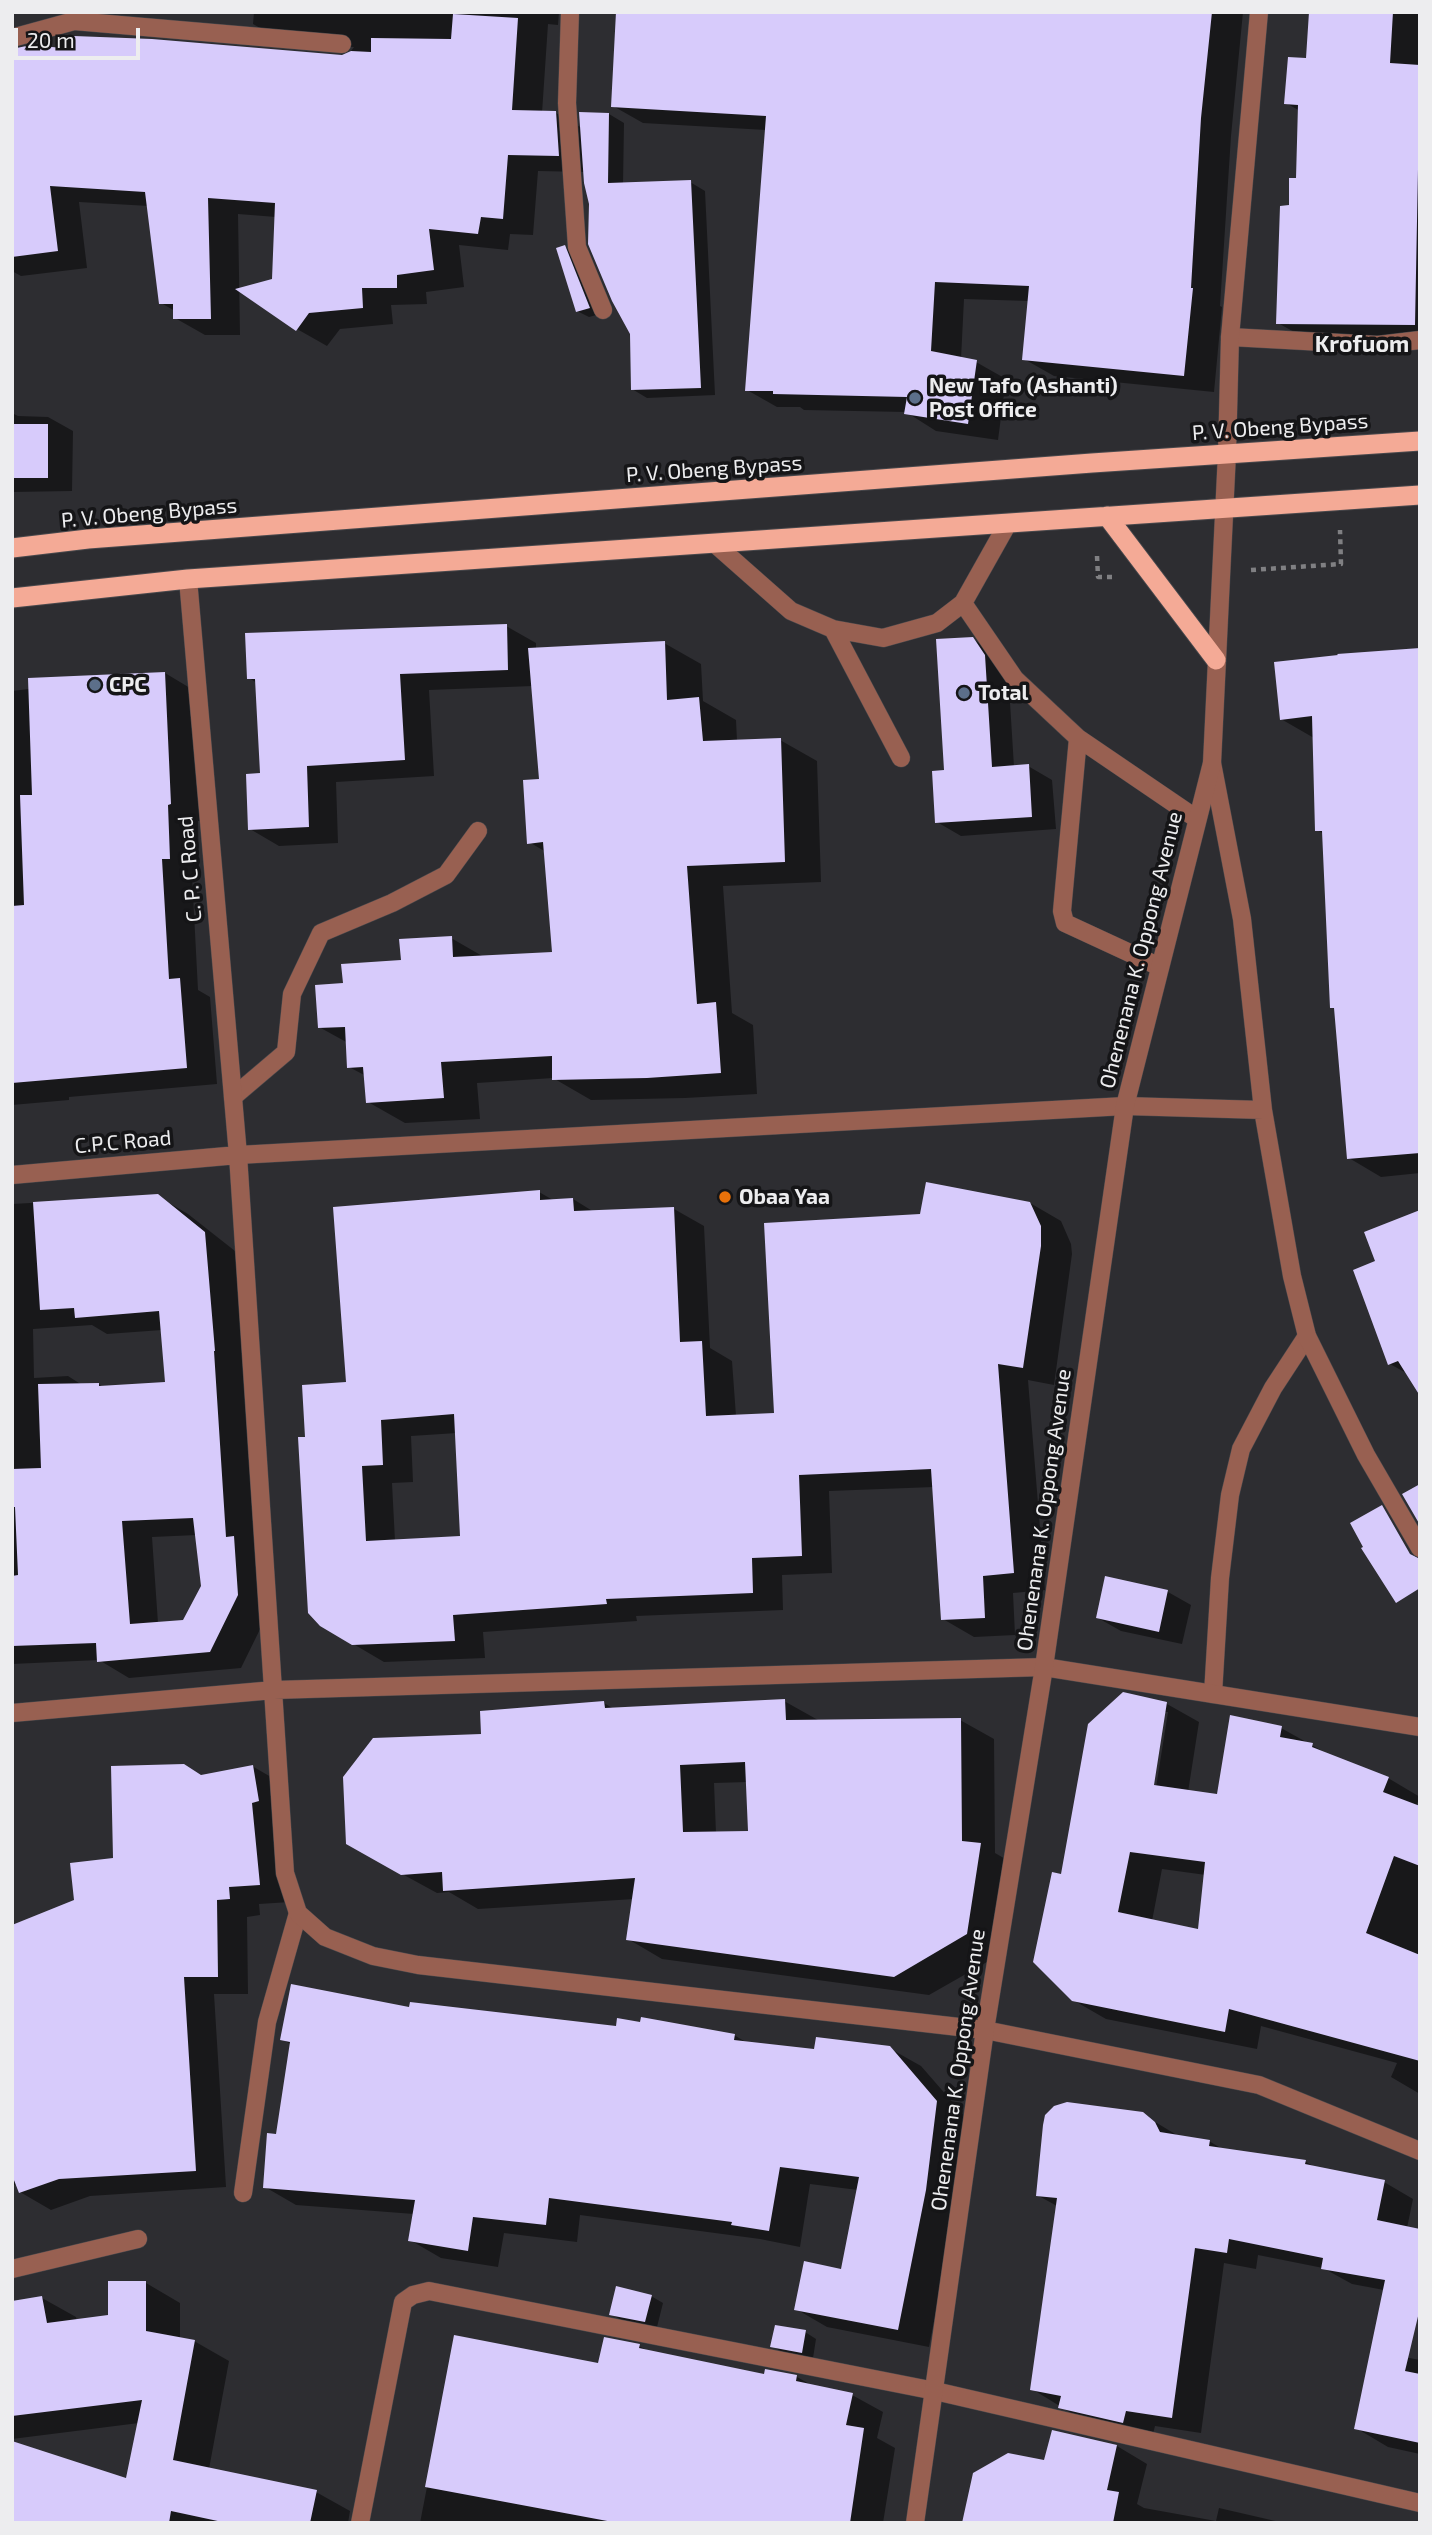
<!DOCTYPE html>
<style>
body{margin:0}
#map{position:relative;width:1432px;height:2535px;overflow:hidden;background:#2d2d31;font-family:"Exo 2",sans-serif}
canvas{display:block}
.frame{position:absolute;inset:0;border:14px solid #ededef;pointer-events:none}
.scale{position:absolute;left:14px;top:28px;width:126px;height:32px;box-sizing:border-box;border:4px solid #ededef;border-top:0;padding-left:9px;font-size:21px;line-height:24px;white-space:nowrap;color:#ededef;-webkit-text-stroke:5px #151517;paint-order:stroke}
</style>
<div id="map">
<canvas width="1432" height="2535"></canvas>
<div class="frame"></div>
<div class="scale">20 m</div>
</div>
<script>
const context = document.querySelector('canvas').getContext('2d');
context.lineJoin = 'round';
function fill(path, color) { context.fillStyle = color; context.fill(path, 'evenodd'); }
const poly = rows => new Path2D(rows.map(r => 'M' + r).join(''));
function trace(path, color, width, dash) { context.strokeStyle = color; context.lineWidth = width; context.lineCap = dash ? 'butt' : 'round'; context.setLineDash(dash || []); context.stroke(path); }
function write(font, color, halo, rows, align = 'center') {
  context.font = font + ' "Exo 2",sans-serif'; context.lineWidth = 7; context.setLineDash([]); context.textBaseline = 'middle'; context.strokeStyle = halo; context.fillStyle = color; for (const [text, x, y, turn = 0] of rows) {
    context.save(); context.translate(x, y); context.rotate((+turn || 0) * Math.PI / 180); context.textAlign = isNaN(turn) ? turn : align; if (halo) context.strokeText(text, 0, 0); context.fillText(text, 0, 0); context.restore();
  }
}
const shadow = poly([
 [254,12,559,12,558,25,548,24,542,113,556,113,582,128,609,114,624,123,623,185,690,182,705,191,715,395,647,398,632,389,632,334,591,203,585,172,538,171,533,235,510,234,508,250,459,245,464,287,426,292,427,304,391,305,393,324,340,329,327,346,297,329,273,281,276,217,238,214,240,335,205,335,175,318,175,311,161,303,149,206,79,202,87,268,21,276,12,271,12,50,348,55,354,47,283,41,253,24],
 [635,12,1243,12,1231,136,1220,306,1222,307,1214,392,1054,376,1024,359,1029,301,964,299,961,359,976,362,1006,379,998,440,936,431,906,412,804,410,800,407,777,407,747,390,766,130,643,123,613,106],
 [1311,12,1420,12,1420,343,1312,342,1278,323,1291,207,1297,180,1300,111,1286,103,1308,59],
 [565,247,577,254,600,314,589,317,577,311],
 [12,413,18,416,48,417,73,431,72,491,12,492],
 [506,626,536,643,536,650,664,643,701,664,703,701,736,720,737,741,780,740,817,761,821,882,723,886,732,1013,753,1025,757,1094,685,1098,591,1100,553,1078,477,1083,480,1119,405,1123,368,1102,366,1076,349,1067,348,1043,319,1027,344,985,402,961,451,938,484,957,554,953,546,852,529,842,540,780,533,686,429,690,434,776,336,782,338,843,279,846,250,829,262,775,257,683,249,678],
 [972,639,996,653,1008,670,1014,767,1028,766,1052,780,1056,829,961,836,937,822],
 [1420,650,1420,1173,1381,1177,1349,1158,1336,1010,1332,1007,1324,834,1317,830,1314,738,1281,719],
 [165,673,195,691,201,821,198,821,199,875,192,875,198,990,210,997,217,1084,69,1097,69,1100,12,1105,12,691],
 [539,1192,553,1200,573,1199,594,1212,674,1209,704,1226,710,1348,732,1361,736,1416,776,1415,921,1215,1030,1203,1061,1221,1071,1244,1072,1254,1054,1385,1028,1380,1045,1590,1013,1593,1015,1635,974,1637,943,1619,934,1487,829,1491,832,1573,782,1575,783,1610,636,1616,637,1621,483,1632,485,1658,384,1662,321,1625,307,1439,348,1383],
 [457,1433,462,1537,395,1541,392,1483,413,1482,411,1436],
 [157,1196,188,1214,235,1251,268,1613,241,1668,129,1678,99,1660,12,1664,12,1204],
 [92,1325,107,1334,162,1330,167,1384,104,1388,99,1384,82,1385,68,1376,34,1378,33,1329],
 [197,1535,203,1586,184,1621,158,1623,152,1537],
 [1420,1212,1408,1374,1390,1364],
 [1106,1579,1168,1592,1191,1605,1182,1644,1121,1631,1098,1618],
 [1123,1694,1167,1704,1199,1722,1188,1792,1219,1796,1281,1728,1335,1758,1388,1778,1420,1797,1416,1806,1420,1808,1420,2094,1391,2077,1397,2063,1261,2026,1257,2049,1106,2019,1073,2000,1062,1876],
 [1164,1712,1168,1712,1155,1794,1151,1793],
 [1162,1869,1206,1875,1200,1931,1152,1921],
 [784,1701,818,1720,960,1720,994,1739,995,1853,1014,1864,1001,1954,929,1995,662,1959,628,1939,634,1899,478,1909,449,1892,437,1893,382,1863,483,1736,604,1703,614,1709],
 [748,1782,750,1833,716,1833,714,1783],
 [252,1766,283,1784,290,1902,259,1904,260,1915,247,1917,248,1994,214,1994,226,2187,90,2196,51,2210,20,2192,17,2184,12,2186,12,1927,76,1901,115,1860,203,1776],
 [410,2009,617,2028,734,2035,749,2044,816,2051,889,2048,921,2066,968,2120,956,2208,929,2347,827,2327,796,2309,842,2271,858,2190,810,2184,800,2247,760,2239,580,2215,577,2242,504,2233,498,2267,441,2258,410,2240,414,2214,296,2205,265,2187,277,2136,292,2045,282,2039],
 [1142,2114,1180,2137,1209,2141,1224,2150,1306,2162,1318,2169,1384,2182,1413,2199,1407,2228,1384,2290,1352,2284,1323,2268,1258,2255,1256,2269,1224,2263,1201,2433,1155,2426,1152,2438,1089,2424,1032,2389,1057,2206,1037,2195],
 [146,2283,180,2303,180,2339,194,2341,229,2361,209,2469,316,2492,350,2511,348,2523,12,2523,127,2480,139,2423,12,2439,12,2302,42,2298,76,2317,77,2321,110,2317],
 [651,2296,663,2303,657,2327,623,2321,611,2314],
 [805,2332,816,2339,813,2358,784,2353,772,2346],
 [456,2337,599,2365,639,2346,650,2352,766,2376,767,2371,797,2377,813,2386,852,2395,883,2412,877,2438,895,2448,883,2523,420,2523],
 [1372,2351,1420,2360,1420,2454,1388,2447,1356,2428],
 [1054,2432,1117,2446,1147,2464,1137,2504,1144,2508,1216,2521,1219,2508,1284,2523,964,2523,1046,2462]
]);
const building = poly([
 [616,12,1212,12,1201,118,1191,288,1193,288,1184,376,1022,360,1029,286,935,282,931,351,977,360,968,424,904,414,907,397,773,394,773,391,745,391,766,116,611,107],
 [1309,12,1393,12,1390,63,1420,65,1415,325,1276,324,1280,206,1289,205,1289,178,1296,178,1298,105,1284,104,1288,57,1306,58],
 [453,14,518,18,512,110,556,111,559,156,508,155,503,219,481,217,478,234,429,229,434,270,397,275,397,288,362,288,363,308,309,313,296,331,235,289,272,279,275,203,208,198,211,319,173,319,173,304,159,304,145,192,50,186,58,251,12,257,12,49,31,45,73,49,74,36,152,39,342,55,351,51,371,52,371,38,451,39],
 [579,112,609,113,608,183,691,180,701,388,631,390,630,334,612,301,588,244,589,204,584,183],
 [565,245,590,308,576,312,556,248],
 [12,424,48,424,48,478,12,478],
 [507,624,508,670,400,674,405,760,307,766,309,827,248,830,246,774,260,773,255,679,247,679,245,633],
 [973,637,985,655,992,767,1029,764,1032,817,935,823,932,771,944,770,936,639],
 [665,641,667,700,699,697,703,741,781,738,785,862,687,866,697,1004,716,1002,721,1073,647,1078,552,1080,552,1056,441,1062,444,1098,366,1103,363,1067,347,1068,345,1027,318,1028,315,985,343,983,341,964,401,960,399,939,452,936,453,957,552,952,543,842,527,844,523,780,539,779,528,648],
 [1420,648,1420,1153,1347,1159,1334,1008,1330,1008,1322,831,1315,831,1312,716,1280,720,1274,662,1338,655,1337,654],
 [165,672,171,804,168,805,170,859,162,859,169,979,180,978,187,1068,12,1083,12,906,24,905,20,795,32,795,28,678],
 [926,1182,1030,1202,1041,1226,1041,1246,1023,1368,998,1364,1014,1573,983,1576,985,1618,941,1620,931,1469,799,1475,802,1556,752,1558,753,1593,606,1599,607,1604,453,1615,455,1641,352,1645,320,1626,308,1613,298,1437,305,1437,302,1385,346,1382,333,1207,540,1190,540,1200,573,1198,574,1211,674,1207,680,1342,702,1341,706,1416,774,1413,764,1223,920,1214],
 [454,1414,460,1536,366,1541,362,1466,383,1465,381,1420],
 [158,1194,205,1232,215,1351,214,1351,226,1537,234,1536,238,1595,210,1652,97,1662,96,1643,12,1646,12,1576,18,1575,15,1507,12,1507,12,1469,41,1468,38,1384,99,1383,99,1386,165,1382,159,1311,75,1318,74,1308,40,1310,33,1202],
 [193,1518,201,1586,183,1620,130,1624,122,1521],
 [1420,1210,1420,1396,1398,1361,1388,1365,1353,1270,1375,1261,1364,1232],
 [1420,1484,1420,1525,1402,1494],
 [1382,1505,1410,1554,1420,1559,1420,1588,1396,1603,1361,1548,1363,1547,1350,1523],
 [1105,1576,1168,1590,1159,1632,1096,1618],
 [1123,1692,1167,1702,1154,1785,1217,1794,1230,1715,1282,1726,1280,1737,1313,1743,1312,1747,1389,1777,1383,1792,1420,1806,1420,1866,1394,1856,1366,1933,1420,1955,1420,2061,1229,2009,1225,2032,1072,2001,1033,1962,1052,1872,1061,1874,1088,1724],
 [1130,1852,1205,1862,1198,1929,1118,1912],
 [785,1699,786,1720,961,1718,962,1841,981,1843,967,1934,894,1977,626,1940,635,1878,443,1891,442,1872,401,1875,346,1844,343,1777,373,1738,481,1734,480,1711,604,1701,605,1708],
 [745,1762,748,1831,683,1832,680,1765],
 [184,1764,201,1775,253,1765,259,1801,252,1803,260,1885,229,1887,230,1899,217,1900,218,1977,184,1977,196,2171,59,2179,19,2193,12,2175,12,1925,74,1900,70,1863,113,1858,111,1766],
 [291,1984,409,2007,410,2002,616,2026,617,2018,640,2022,641,2017,735,2034,734,2040,814,2049,816,2037,890,2046,937,2101,926,2190,898,2330,794,2310,804,2261,841,2269,859,2177,780,2167,769,2231,731,2225,732,2222,549,2198,546,2225,473,2217,468,2251,408,2241,415,2200,263,2188,267,2133,276,2134,290,2042,280,2040],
 [1067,2102,1143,2112,1155,2122,1160,2132,1210,2140,1209,2146,1306,2160,1305,2164,1385,2180,1377,2220,1420,2229,1420,2308,1405,2371,1420,2374,1420,2443,1354,2429,1385,2280,1321,2269,1323,2258,1229,2239,1227,2253,1195,2248,1172,2418,1126,2411,1123,2423,1058,2408,1061,2396,1030,2390,1057,2198,1036,2196,1043,2125,1045,2115,1054,2106],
 [108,2281,146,2281,146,2331,195,2340,173,2460,317,2490,310,2523,227,2523,171,2511,169,2523,12,2523,12,2441,126,2478,142,2400,12,2416,12,2301,42,2296,47,2323,108,2315],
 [616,2286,652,2295,645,2322,609,2315],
 [775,2325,806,2330,802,2353,770,2347],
 [454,2335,598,2363,604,2337,640,2344,639,2348,764,2374,765,2369,797,2375,796,2381,853,2393,846,2425,864,2428,850,2523,618,2523,425,2487],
 [1052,2430,1117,2445,1107,2490,1119,2492,1113,2523,962,2523,973,2473,1008,2453,1044,2460]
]);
const path = poly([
 [1097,556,1098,577,1113,577],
 [1251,570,1341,564,1340,530]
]);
const service = poly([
 [714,543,791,611,833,629,883,638,937,623,963,603,1008,523],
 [963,603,1015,679,1078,738,1197,819],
 [833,629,901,758],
 [1078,738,1062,911,1065,923,1160,967],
 [233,1097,286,1052,292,994,321,933,392,903,446,875,478,831],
 [1213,1694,1220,1578,1230,1495,1241,1449,1273,1388,1307,1336],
 [243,2193,267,2022,298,1913]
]);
const minor = poly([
 [570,12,567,103,577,247,603,310],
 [12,38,74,21,342,44],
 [1230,337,1378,345,1420,340],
 [188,579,238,1155,285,1873,298,1913,325,1937,373,1956,418,1965,985,2030,1259,2085,1420,2151],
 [1212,763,1242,919,1263,1110,1292,1276,1307,1336,1366,1455,1420,1548],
 [12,1175,238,1155,1125,1106,1263,1110],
 [12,1713,274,1690,1044,1667,1420,1727],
 [12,2269,138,2239],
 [360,2523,403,2302,413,2295,429,2291,935,2391,1420,2503]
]);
const tertiary = poly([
 [915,2523,985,2030,1044,1667,1125,1106,1212,763,1227,453,1230,337,1259,12]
]);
const trunk = poly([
 [1107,516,1216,660],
 [12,548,88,539,1092,463,1420,441],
 [12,598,188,579,1420,495]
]);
const markers = [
 [915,398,7,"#5c6f8a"],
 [95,685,7,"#5c6f8a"],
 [964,693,7,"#5c6f8a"],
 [725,1197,7,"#e8710a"]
];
const poiNames = [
 ["New Tafo (Ashanti)",929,386],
 ["Post Office",929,410],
 ["CPC",109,685],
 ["Total",978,693],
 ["Obaa Yaa",739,1197]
];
const streetNames = [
 ["P. V. Obeng Bypass",1280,427,-4],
 ["P. V. Obeng Bypass",714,469,-4],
 ["P. V. Obeng Bypass",149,513,-5],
 ["C. P. C Road",190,869,-95],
 ["Ohenenana K. Oppong Avenue",1141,950,-76],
 ["C.P.C Road",123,1142,-5],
 ["Ohenenana K. Oppong Avenue",1044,1510,-82],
 ["Ohenenana K. Oppong Avenue",958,2070,-82]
];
const neighbourhoodNames = [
 ["Krofuom",1362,344]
];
fill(shadow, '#0007');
fill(building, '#d7cbfb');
trace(service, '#48484c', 19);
trace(minor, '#48484c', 19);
trace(tertiary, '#48484c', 19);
trace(trunk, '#48484c', 21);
trace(path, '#808083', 4.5, [5, 5]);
trace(service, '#986051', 18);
trace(minor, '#986051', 18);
trace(tertiary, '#986051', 18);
trace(trunk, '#f4aa96', 19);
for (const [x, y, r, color] of markers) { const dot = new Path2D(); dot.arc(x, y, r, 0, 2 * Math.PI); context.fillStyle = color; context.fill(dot); trace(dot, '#151517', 2.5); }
write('bold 21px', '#ededef', '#151517', poiNames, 'left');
write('21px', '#ededef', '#151517', streetNames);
write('bold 23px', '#ededef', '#151517', neighbourhoodNames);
</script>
